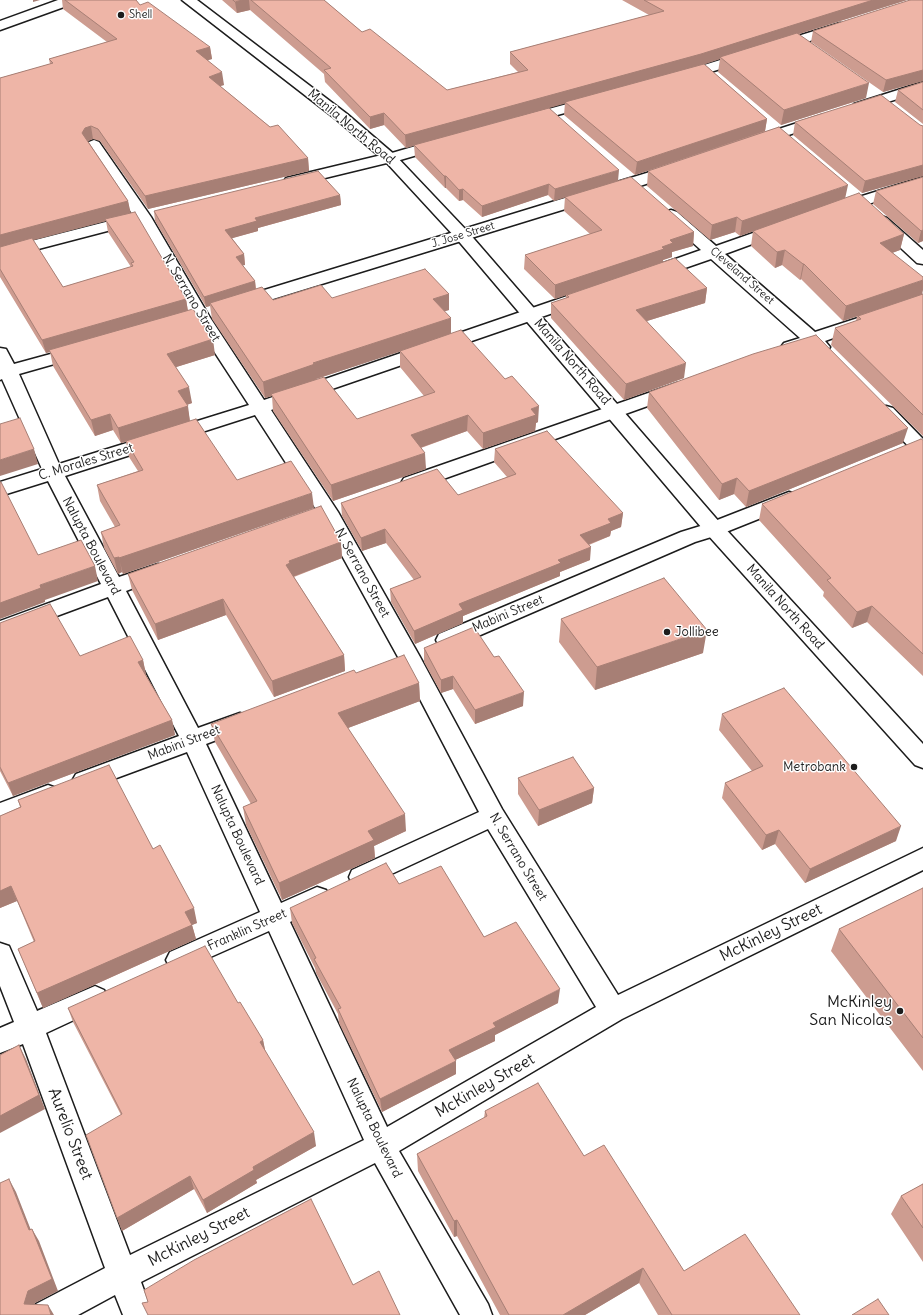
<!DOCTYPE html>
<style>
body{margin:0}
canvas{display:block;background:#fff}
</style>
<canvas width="923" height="1315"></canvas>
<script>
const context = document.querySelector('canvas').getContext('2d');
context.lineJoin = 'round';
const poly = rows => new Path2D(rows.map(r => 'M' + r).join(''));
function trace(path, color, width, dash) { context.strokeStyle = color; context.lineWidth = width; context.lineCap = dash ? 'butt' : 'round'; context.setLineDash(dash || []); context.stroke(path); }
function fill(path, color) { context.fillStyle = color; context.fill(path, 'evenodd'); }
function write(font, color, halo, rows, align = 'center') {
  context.font = font + ' Delius,sans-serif'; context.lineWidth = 3; context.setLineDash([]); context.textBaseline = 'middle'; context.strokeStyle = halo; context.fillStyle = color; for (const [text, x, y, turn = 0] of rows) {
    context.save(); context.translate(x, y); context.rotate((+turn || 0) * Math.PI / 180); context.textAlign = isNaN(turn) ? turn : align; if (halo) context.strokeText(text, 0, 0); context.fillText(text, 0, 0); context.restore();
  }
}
const street = poly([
 [58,0,77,0,75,3,0,30,0,21,58,0],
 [923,82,923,91,859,111,854,110,852,107,854,104,923,82],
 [822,115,827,116,829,119,827,122,756,146,751,144,748,141,751,138,822,115],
 [94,140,99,142,151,217,209,316,264,400,573,294,579,293,585,294,588,298,585,302,271,410,338,512,420,657,502,809,618,995,923,848,923,870,622,1019,399,1151,488,1304,492,1315,460,1315,375,1163,141,1282,153,1315,123,1315,115,1295,78,1315,32,1315,36,1304,105,1268,23,1044,0,1053,0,1028,14,1022,0,986,0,943,9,946,37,1011,95,986,104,990,108,998,104,1006,46,1033,130,1255,364,1140,269,931,179,971,170,968,166,960,170,952,260,912,187,752,84,790,76,788,72,781,76,774,179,736,108,597,0,637,0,621,101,584,48,481,0,496,0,482,42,469,2,379,0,380,0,348,6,349,14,364,80,346,86,347,89,351,86,355,19,374,59,464,249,405,191,316,138,223,0,259,0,249,133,215,86,145,89,142,94,140],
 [255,415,319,514,398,657,479,812,352,870,349,877,352,884,361,887,370,884,488,829,596,1007,387,1127,290,922,326,906,330,898,326,890,317,887,281,903,206,744,248,728,251,722,248,716,240,713,198,728,126,591,165,576,168,571,165,566,158,564,119,577,65,476,255,415],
 [390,153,395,155,398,158,395,161,292,186,286,184,284,181,286,178,390,153],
 [676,164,682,166,684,169,682,172,640,186,247,307,241,308,235,307,232,303,235,299,676,164],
 [923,177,923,187,836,214,830,212,828,209,830,206,923,177],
 [671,210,677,212,716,246,773,226,779,224,785,226,787,229,785,232,725,254,815,332,861,317,867,318,870,322,867,326,825,341,830,347,827,351,821,352,815,351,809,346,790,352,784,351,781,347,784,343,800,338,711,259,659,277,653,278,647,277,645,273,647,269,701,250,665,218,663,215,665,212,671,210],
 [881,216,887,218,923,250,923,264,917,263,875,224,873,221,875,218,881,216],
 [677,383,684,385,686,389,684,393,418,488,411,490,404,488,401,483,404,478,677,383],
 [886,406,893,408,923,439,923,456,916,454,879,416,877,412,879,408,886,406],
 [789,492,796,494,799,499,796,504,721,534,695,542,455,646,447,648,439,646,436,640,439,634,681,532,707,524,789,492],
 [48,785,56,788,60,795,56,802,0,823,0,803,48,785]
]);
const secondary = poly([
 [840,23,845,24,847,27,845,30,685,80,680,81,675,80,673,77,675,74,840,23],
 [593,97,598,98,600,101,598,104,524,124,519,123,517,120,519,117,593,97],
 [443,138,448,140,451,143,448,146,390,163,385,161,382,158,385,155,443,138]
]);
const highway = poly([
 [182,0,197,0,347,114,395,155,468,232,721,524,923,744,923,768,915,765,707,534,456,238,385,161,337,120,182,0]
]);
const wall = poly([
 [62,0,136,0,140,5,210,47,212,59,208,60,224,85,220,86,308,158,309,171,148,209,100,141,93,139,88,141,128,201,130,213,186,299,188,311,215,355,176,367,192,403,187,405,190,421,237,480,314,508,123,574,122,572,118,574,104,548,101,532,115,527,100,501,97,485,138,471,129,457,126,442,121,443,113,430,95,436,53,366,50,352,46,353,0,277,0,78,50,64,49,59,107,42,63,9],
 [106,221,108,232,131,267,63,287,33,240],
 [222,0,324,0,362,32,447,90,518,72,510,64,510,52,649,15,622,0,907,0,799,34,866,98,781,125,718,72,720,59,704,64,767,119,765,131,845,198,904,234,900,250,892,253,922,294,923,294,923,436,831,345,835,328,856,321,857,316,843,321,801,279,800,280,782,265,775,268,751,246,753,231,740,236,735,232,710,240,647,186,648,171,750,137,635,175,564,115,565,103,406,148,384,125,370,129,325,82,324,74,250,10,237,13],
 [923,0,923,81,883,92,811,42,813,31],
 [923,82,923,124,895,102,898,90],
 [795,122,920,125,923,126,923,176,862,193,793,135],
 [414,145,618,181,694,232,693,246,672,252,672,257,663,260,663,262,707,288,705,303,647,321,684,378,624,400,551,318,551,303,566,298,566,295,555,299,524,269,525,255,590,234,564,211,565,197,554,201,548,195,482,217,463,200,459,201,446,188,445,188,415,157],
 [923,177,923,241,918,243,873,204,876,191],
 [340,195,341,205,258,228,258,231,232,238,244,254,245,265,242,265,255,281,256,289,273,300,449,294,449,310,444,311,451,333,538,422,536,423,535,431,483,449,467,431,421,448,426,469,333,501,273,411,272,396,265,398,212,319,210,306,206,307,155,221,154,211],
 [400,351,400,367,424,396,357,419,316,379],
 [649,392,903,443,746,507,734,494,719,500,647,408],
 [923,440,923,676,867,622,852,628,823,596,824,592,759,520,762,504],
 [495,449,623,513,621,527,611,531,610,536,589,545,590,560,560,572,560,576,463,616,463,623,415,644,391,602,390,589,414,580,386,543,362,551,342,516,341,503,458,495,507,477,494,462],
 [341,542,342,558,294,577,344,655,345,671,274,697,226,615,158,640,132,590,128,574],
 [561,619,703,653,595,690,559,642],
 [0,623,80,656,143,660,146,675,172,720,175,735,13,796,0,771],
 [424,648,523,706,475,724,453,689,441,693,424,662],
 [356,673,419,683,420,701,348,728,406,831,374,846,375,858,282,900,246,825,243,807,251,804,215,742,211,724],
 [722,714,896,841,805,883,775,844,762,850,722,798,725,783,752,771,719,730],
 [518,778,594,788,592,803,538,826,518,794],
 [18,800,153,849,197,923,192,925,196,939,43,1008,18,949,34,942,17,901,0,908,0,816,20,807],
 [399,884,484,937,558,1003,495,1035,495,1041,455,1060,456,1074,382,1112,339,1023,338,1014,316,973,315,968,292,923,290,908],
 [923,888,923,1071,831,951,839,929],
 [238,1003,263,1040,265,1051,316,1146,256,1180,257,1183,207,1213,194,1189,122,1231,117,1218,121,1115,73,1022,68,1008],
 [485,1111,584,1156,684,1271,800,1315,658,1315,639,1283,585,1315,500,1315,457,1236,454,1237,418,1171,417,1154,484,1118],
 [923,1184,923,1262,891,1214,901,1196]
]);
const shadedWall = poly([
 [33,0,40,0,33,2],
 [242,0,249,0,250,10,237,13,235,2],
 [873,0,907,0,722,58,720,57,720,59,700,66,406,148,405,135],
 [210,47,212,59,198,63,196,51],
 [923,70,923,81,883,92,886,80],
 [222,72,224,85,210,89,209,77],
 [869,83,866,98,781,125,784,110],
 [384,113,384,125,370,129,370,117],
 [767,119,765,131,635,175,637,162],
 [91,126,93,139,88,141,85,146,82,133,85,128],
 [308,158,309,171,148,209,145,196],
 [923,165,923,176,862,193,865,181],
 [619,170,618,181,554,201,555,189],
 [444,176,446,176,446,188,445,188],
 [549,184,548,195,482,217,482,206],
 [848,185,845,199,740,236,742,221],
 [463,189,463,200,459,201,459,190],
 [340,195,341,205,258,228,258,231,226,240,225,230,255,218],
 [128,201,131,214,105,219,106,221,0,249,0,235],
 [737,217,735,232,710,240,712,225],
 [923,230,923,241,918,243,921,231],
 [694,232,693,246,672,252,672,257,663,260,663,263,555,299,555,285,662,247,670,240],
 [904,234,900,250,876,259,880,243],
 [785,250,782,265,775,268,777,252],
 [244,254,245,265,237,267,236,257],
 [803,264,804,264,801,279,800,280],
 [923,280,923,290,922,295,843,321,846,306],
 [255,281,256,292,210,303,210,306,206,307,204,297],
 [707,288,705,303,634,325,636,310],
 [449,294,449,310,433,315,433,299],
 [186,299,188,312,49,350,50,352,46,353,42,340],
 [451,318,451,335,316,379,316,381,271,394,272,396,265,398,263,382,313,363],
 [213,339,215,355,170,369,167,354],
 [686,363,684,378,624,400,626,384],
 [189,387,192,403,180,407,178,391],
 [188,406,190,422,121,443,118,428],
 [539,406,538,422,536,423,535,431,483,449,483,433,531,409],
 [110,414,113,430,95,436,91,420],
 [468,415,467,431,411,451,411,435],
 [908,428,903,443,746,507,749,491],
 [34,449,38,464,0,476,0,460],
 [425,453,426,469,333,501,331,485],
 [737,478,734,494,719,500,722,484],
 [312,493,314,508,123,574,119,558],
 [623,513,621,527,611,531,610,536,579,548,580,535,608,519],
 [385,529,386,543,362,551,361,538],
 [341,542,342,558,292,577,286,565,289,561],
 [591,547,590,560,560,572,560,576,463,616,463,623,415,644,414,631,459,604,558,560],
 [119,557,122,572,118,574,114,558],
 [95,566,98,581,45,600,45,602,0,619,0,603,40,585],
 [223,599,226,615,158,640,155,624],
 [872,606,867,622,852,628,857,612],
 [707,630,703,653,595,690,597,667],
 [344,655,345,671,274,697,272,681],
 [143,660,146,675,142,676,138,662],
 [453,676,453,689,441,693,441,680],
 [419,683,420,701,340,731,338,713],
 [524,692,523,706,475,724,475,710],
 [172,720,175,735,13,796,8,783],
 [594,788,592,803,538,826,539,810],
 [405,814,406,831,374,846,375,858,282,900,279,883,368,831],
 [901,826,896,841,805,883,810,869],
 [779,830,775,844,762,850,766,835],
 [11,886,17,901,0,908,0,891],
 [194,908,197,923,192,925,196,939,43,1008,37,993,185,912],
 [560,989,558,1003,495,1035,495,1041,449,1063,449,1050,493,1023],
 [263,1040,266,1054,260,1042],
 [19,1045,26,1059,45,1109,0,1133,0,1116],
 [456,1061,456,1074,382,1112,380,1099],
 [314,1132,316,1146,256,1180,257,1183,207,1213,203,1200,253,1167],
 [190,1176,194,1189,122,1231,117,1218],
 [9,1179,16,1192,36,1243,29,1230],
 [457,1220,457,1236,454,1237,454,1221],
 [32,1229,39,1241,58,1291,35,1303,31,1315,24,1304],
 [643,1268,639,1283,585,1315,563,1315],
 [48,1305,54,1315,51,1315]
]);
const building = poly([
 [65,0,136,0,140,5,148,2,210,47,196,51,222,72,209,77,270,127,278,125,308,158,145,196,98,129,91,126,85,128,82,133,128,201,0,235,0,78,53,63,49,59,117,39,65,0],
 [233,0,242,0,235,2,233,0],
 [251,0,324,0,362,32,370,29,447,90,528,70,510,52,664,11,644,0,873,0,701,54,405,135,384,113,370,117,324,70,331,68,251,0],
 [910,0,923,0,923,70,886,80,813,31,910,0],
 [797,33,869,83,784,110,720,57,797,33],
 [704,64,767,119,637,162,565,102,704,64],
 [923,82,923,110,898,90,923,82],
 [881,95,920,125,923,126,923,165,865,181,795,122,881,95],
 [549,108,619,170,555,189,549,184,482,206,463,189,459,190,446,176,444,176,414,145,549,108],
 [779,127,848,185,742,221,737,217,712,225,648,171,779,127],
 [318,171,340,195,255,218,257,221,225,230,244,254,236,257,255,281,204,297,154,211,318,171],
 [631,177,694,232,670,240,673,243,662,247,664,249,555,285,525,255,602,230,565,197,631,177],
 [923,177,923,230,921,231,876,191,923,177],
 [859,193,904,234,880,243,923,277,923,280,846,306,804,264,803,264,785,250,777,252,753,231,859,193],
 [135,212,186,299,42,340,0,269,0,247,32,238,63,287,133,266,131,263,134,262,105,219,135,212],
 [675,258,707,288,636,310,686,363,626,384,551,303,569,297,567,295,675,258],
 [425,269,449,294,433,299,451,318,313,363,315,364,263,382,210,303,262,287,273,300,321,285,332,298,425,269],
 [923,294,923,415,835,328,861,319,858,316,923,294],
 [193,309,213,339,167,354,189,387,178,391,188,406,118,428,110,414,91,420,49,350,193,309],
 [461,330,505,379,512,376,539,406,531,409,536,415,483,433,468,415,411,435,425,453,331,485,271,394,324,377,357,419,435,392,400,351,461,330],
 [816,335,908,428,749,491,737,478,722,484,649,392,753,354,816,335],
 [20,418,34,449,0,460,0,424,20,418],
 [196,419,237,480,291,461,312,493,119,558,119,557,114,558,101,532,120,525,97,485,143,470,126,441,196,419],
 [547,431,623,513,608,519,611,523,580,535,591,547,558,560,561,563,459,604,463,610,414,631,390,589,421,577,385,529,361,538,341,503,437,469,458,495,516,474,495,449,547,431],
 [921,439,923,440,923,654,872,606,857,612,827,580,831,578,762,504,921,439],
 [0,482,1,482,38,555,81,540,95,566,40,585,41,588,0,603,0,482],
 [321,506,341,542,289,561,290,563,286,565,344,655,272,681,223,599,155,624,128,574,321,506],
 [664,578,707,630,597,667,561,619,664,578],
 [50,604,80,656,130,636,143,660,138,662,172,720,8,783,0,767,0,623,50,604],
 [474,627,494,657,499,656,524,692,475,710,453,676,441,680,424,648,474,627],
 [404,655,419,683,338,713,405,814,368,831,374,840,279,883,243,807,257,801,211,724,354,670,356,673,404,655],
 [784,688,901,826,810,869,779,830,766,835,725,783,763,766,722,714,784,688],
 [573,757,594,788,539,810,518,778,573,757],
 [109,765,153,849,160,845,194,908,185,912,192,925,37,993,18,949,35,941,11,886,0,891,0,816,21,807,18,800,109,765],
 [386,863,399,884,441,866,484,937,516,922,560,989,493,1023,496,1027,449,1050,456,1061,380,1099,338,1009,341,1008,314,959,316,958,290,908,386,863],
 [923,888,923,1038,839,929,923,888],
 [205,946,238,1003,240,1002,263,1040,260,1042,314,1132,253,1167,254,1170,203,1200,190,1176,117,1218,86,1135,122,1114,68,1008,205,946],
 [19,1045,39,1095,0,1116,0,1055,19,1045],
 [538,1083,584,1156,604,1145,684,1271,745,1234,800,1315,672,1315,643,1268,563,1315,509,1315,457,1220,454,1221,417,1154,487,1116,485,1111,538,1083],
 [9,1179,29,1230,32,1229,52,1279,28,1291,24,1304,48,1305,51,1315,0,1315,0,1183,9,1179],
 [923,1184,923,1228,901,1196,923,1184],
 [311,1199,353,1285,379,1271,400,1315,148,1315,142,1303,148,1302,144,1290,194,1260,311,1199],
 [878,1299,889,1315,852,1315,878,1299]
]);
const markers = [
 [121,15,4,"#1c1c1c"],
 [667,632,4,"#1c1c1c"],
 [854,767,4,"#1c1c1c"],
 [900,1011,4,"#1c1c1c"]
];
const farPoinames = [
 ["Shell",129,15]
];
const farStreetnames = [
 ["J. Jose Street",463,235,-17],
 ["Cleveland Street",742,276,41]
];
const streetNames = [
 ["Manila North Road",351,127,40],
 ["N. Serrano Street",191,298,59],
 ["Manila North Road",572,362,49],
 ["C. Morales Street",86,462,-17],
 ["Nalupta Boulevard",91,546,62],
 ["N. Serrano Street",362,573,61],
 ["Manila North Road",785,607,48],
 ["Mabini Street",508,614,-23],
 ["Mabini Street",184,743,-21],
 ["Nalupta Boulevard",237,835,65],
 ["N. Serrano Street",518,857,59],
 ["Franklin Street",247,930,-24],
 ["Nalupta Boulevard",374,1128,64]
];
const poiNames = [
 ["Jollibee",675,632],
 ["Metrobank",846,767,"right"]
];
const nearStreetnames = [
 ["McKinley Street",771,933,-26],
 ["McKinley Street",485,1086,-30],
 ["Aurelio Street",70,1134,69],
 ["McKinley Street",199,1237,-27]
];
const nearPoinames = [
 ["McKinley",892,1002],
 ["San Nicolas",892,1020]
];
trace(street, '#1c1c1c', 3);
trace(secondary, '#1c1c1c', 3);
trace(highway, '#1c1c1c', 3);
fill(street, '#fff');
fill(secondary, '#fff');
fill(highway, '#fff');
fill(wall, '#cd9c90');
fill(shadedWall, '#a77f75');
fill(building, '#eeb5a7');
trace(building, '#a77f75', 1);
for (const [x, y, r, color] of markers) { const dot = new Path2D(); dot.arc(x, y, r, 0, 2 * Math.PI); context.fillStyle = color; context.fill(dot); trace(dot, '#fff', 1.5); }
write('11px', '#1c1c1c', '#fff', farPoinames, 'left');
write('11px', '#1c1c1c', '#fff', farStreetnames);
write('13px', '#1c1c1c', '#fff', streetNames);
write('13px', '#1c1c1c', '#fff', poiNames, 'left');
write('16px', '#1c1c1c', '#fff', nearStreetnames);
write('16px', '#1c1c1c', '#fff', nearPoinames, 'right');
</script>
